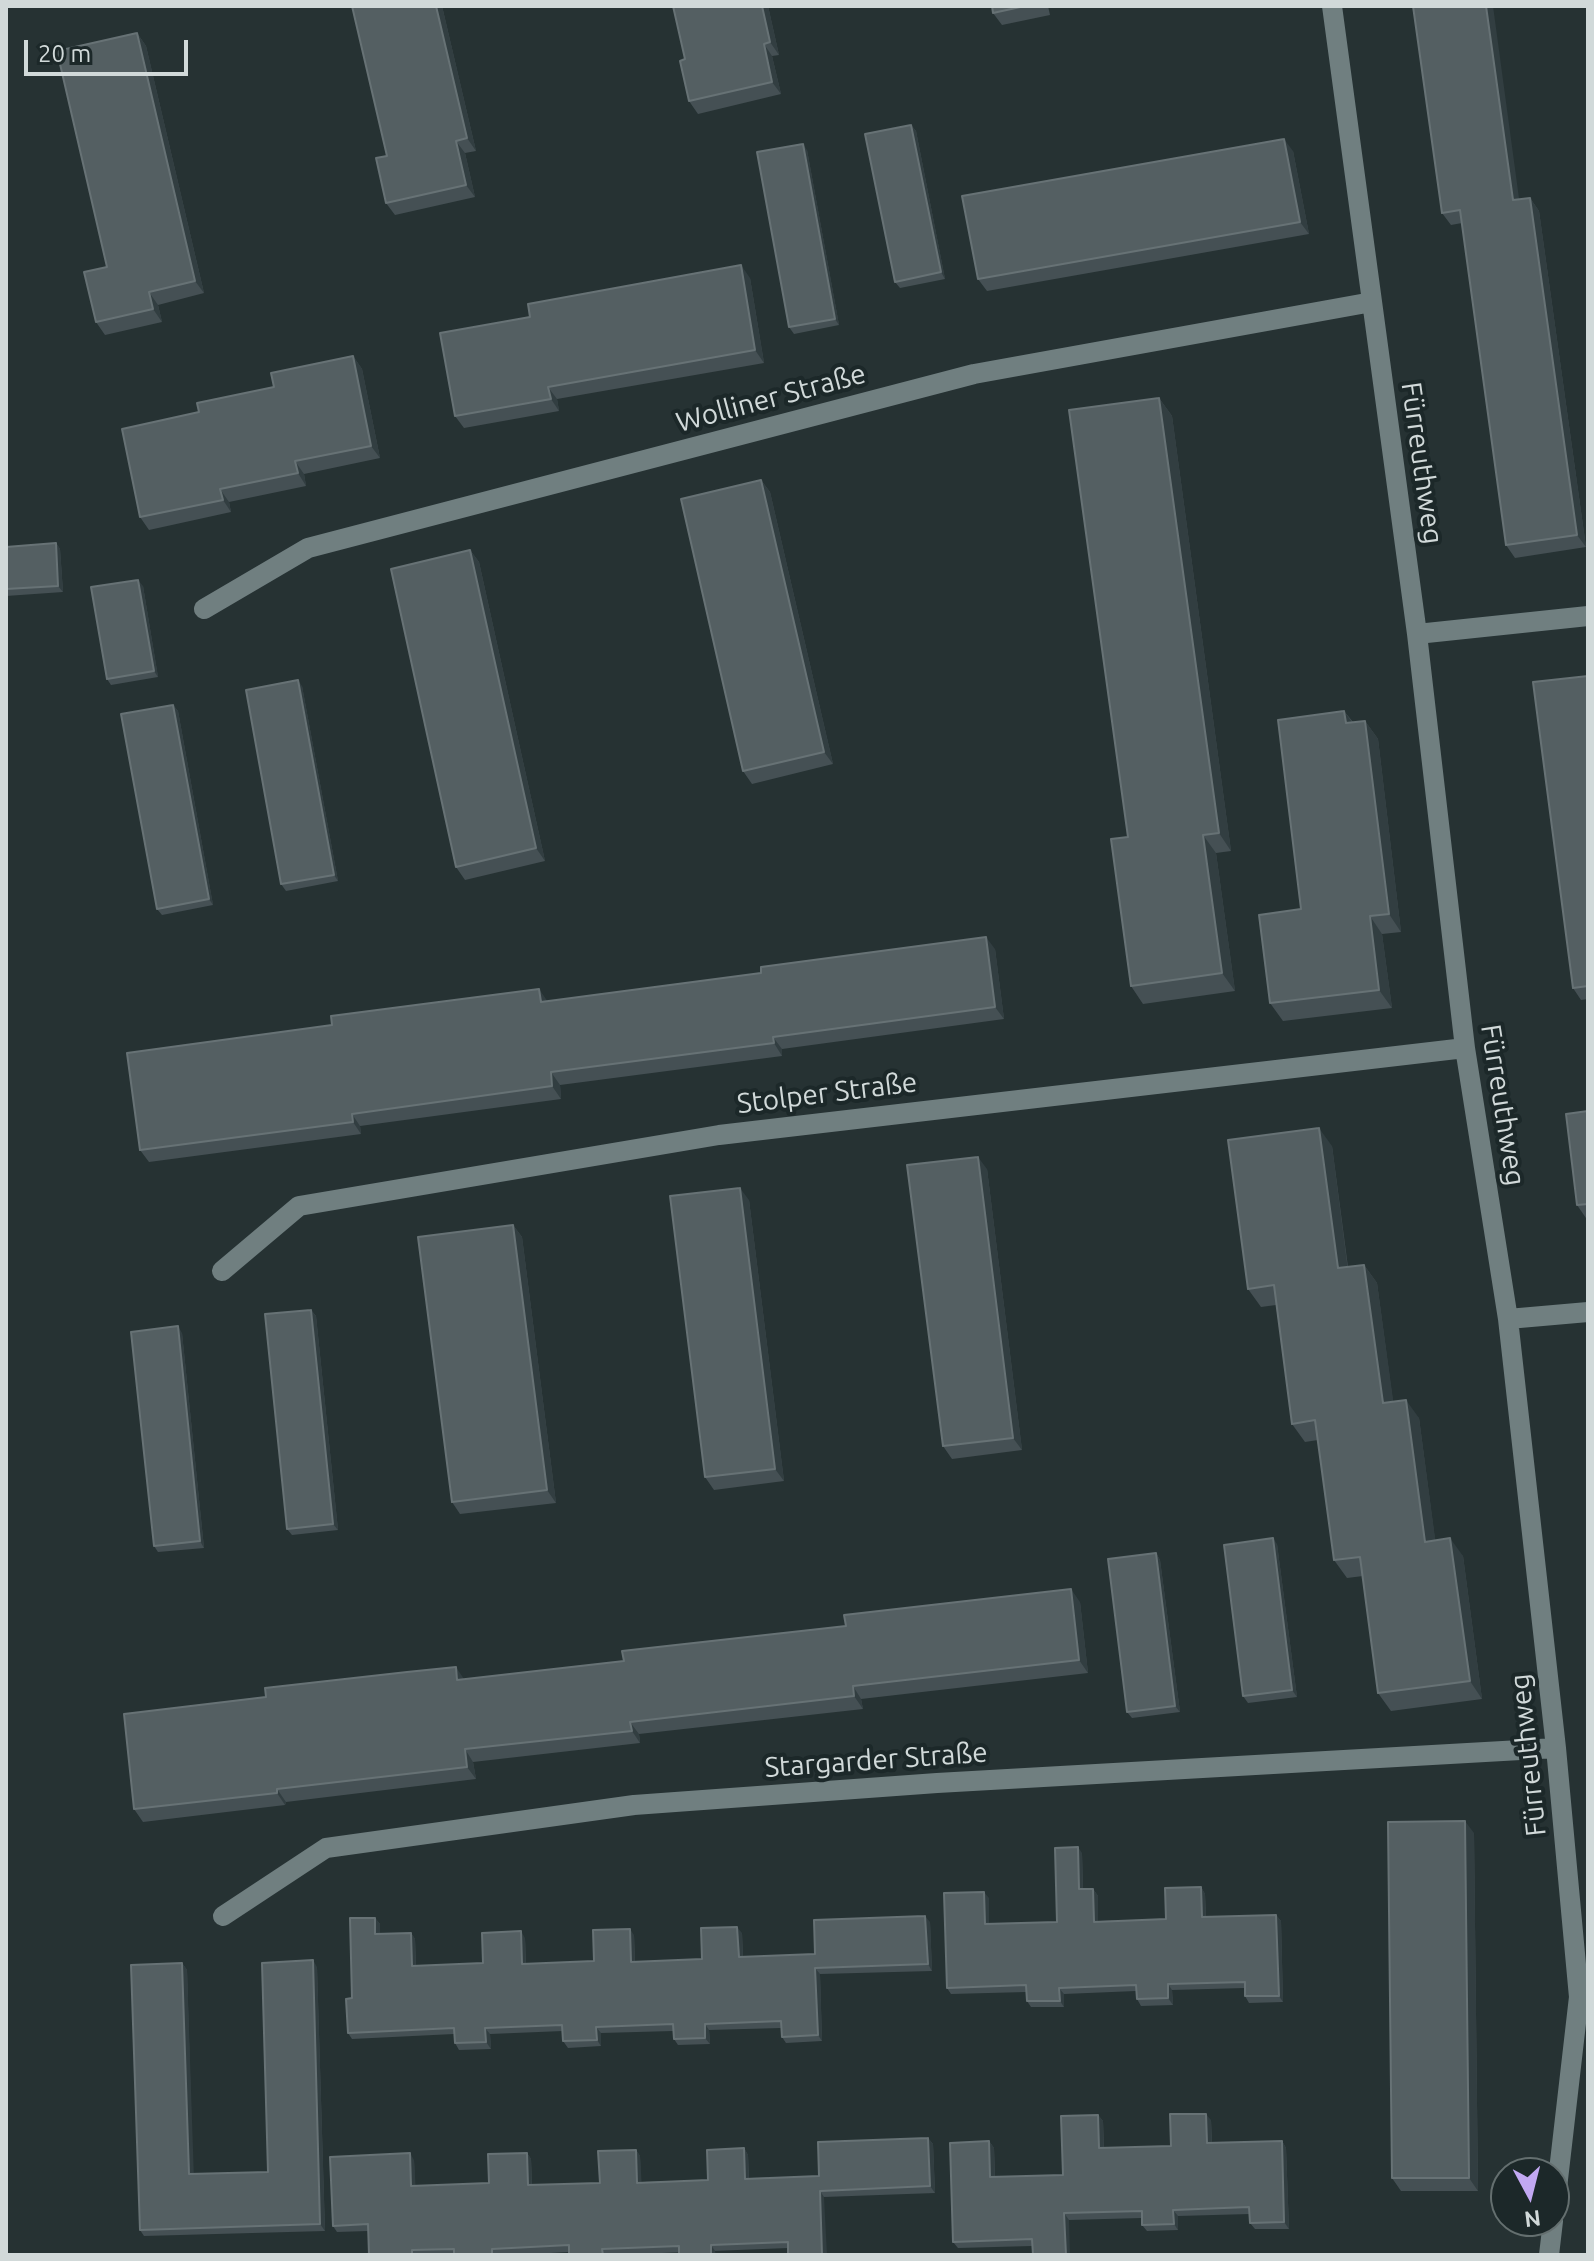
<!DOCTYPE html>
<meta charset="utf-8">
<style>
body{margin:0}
#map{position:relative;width:1594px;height:2261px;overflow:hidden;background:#263233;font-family:Ubuntu,sans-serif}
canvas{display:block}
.frame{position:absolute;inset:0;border:8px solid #d1d9d9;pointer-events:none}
.north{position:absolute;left:1490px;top:2157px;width:80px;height:80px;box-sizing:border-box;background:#1c2829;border:2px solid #646f6f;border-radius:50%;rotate:173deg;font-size:22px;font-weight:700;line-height:32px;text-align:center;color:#d1d9d9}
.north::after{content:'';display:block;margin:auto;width:28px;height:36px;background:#c2a8f2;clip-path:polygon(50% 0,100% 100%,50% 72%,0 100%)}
.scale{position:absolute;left:24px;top:40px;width:164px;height:36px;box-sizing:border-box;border:4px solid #d1d9d9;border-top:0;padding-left:10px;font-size:24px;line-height:28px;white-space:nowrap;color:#d1d9d9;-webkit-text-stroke:6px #1c2829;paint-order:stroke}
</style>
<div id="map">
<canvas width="1594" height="2261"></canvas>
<div class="frame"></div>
<div class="north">N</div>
<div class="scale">20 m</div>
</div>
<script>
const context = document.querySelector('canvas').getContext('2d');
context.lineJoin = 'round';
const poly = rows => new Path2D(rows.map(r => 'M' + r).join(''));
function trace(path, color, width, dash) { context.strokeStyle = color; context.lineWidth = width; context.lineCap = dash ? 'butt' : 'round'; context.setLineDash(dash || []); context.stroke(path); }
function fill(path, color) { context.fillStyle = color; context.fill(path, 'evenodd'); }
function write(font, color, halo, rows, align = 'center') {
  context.font = font + ' Ubuntu,sans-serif'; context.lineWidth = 8; context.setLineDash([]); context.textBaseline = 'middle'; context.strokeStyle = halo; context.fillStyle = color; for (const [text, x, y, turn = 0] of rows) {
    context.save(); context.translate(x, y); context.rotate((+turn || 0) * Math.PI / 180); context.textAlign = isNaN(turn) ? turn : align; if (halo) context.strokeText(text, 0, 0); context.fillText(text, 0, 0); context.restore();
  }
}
const street = poly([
 [1332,6,1417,634,1465,1048,1508,1319,1556,1748,1579,1997,1554,2214],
 [204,609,308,548,974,374,1372,302],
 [1417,634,1588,616],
 [222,1271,299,1206,719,1135,1465,1048],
 [1508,1319,1588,1312],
 [223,1916,326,1848,634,1805,937,1783,1556,1748],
 [1549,2255,1553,2221]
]);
const wall = poly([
 [352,6,442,6,476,151,465,153,475,197,395,215,386,203,387,156],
 [768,6,779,55,772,56,781,94,698,114,689,101,685,59],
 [992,6,1048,6,1050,15,1002,25,993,13],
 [137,33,146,46,204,293,158,305,162,322,105,335,96,322,107,267],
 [911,125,916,131,945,279,900,288,895,282],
 [807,150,839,325,794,334,789,327],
 [1293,151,1309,234,987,291,978,279],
 [1530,198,1539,211,1586,547,1515,558,1506,545,1462,223,1451,225,1442,213],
 [750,278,764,363,557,399,559,411,464,428,455,416],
 [353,356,362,369,380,458,304,474,306,486,229,502,231,512,149,530,140,517,274,387],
 [1159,398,1172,416,1231,851,1216,853,1235,991,1143,1004,1131,986,1128,837],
 [761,480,770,492,833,764,752,784,743,771],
 [56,543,60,549,63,592,6,596,6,547],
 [470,550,479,562,545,861,465,880,456,867],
 [143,586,158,677,111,685,107,679],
 [1588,676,1588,999,1581,1000,1573,988],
 [302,686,338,881,286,891,281,884],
 [173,705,178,711,213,905,162,915,157,909],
 [1344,711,1353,722,1365,721,1378,739,1401,932,1382,934,1392,1008,1283,1021,1270,1003,1301,909],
 [995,949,1004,1019,782,1049,782,1056,560,1085,561,1099,360,1126,361,1134,149,1162,140,1150,548,1001],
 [1332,1146,1348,1267,1364,1265,1377,1283,1393,1402,1419,1418,1435,1540,1463,1556,1482,1699,1391,1711,1378,1693,1363,1576,1347,1578,1334,1560,1318,1440,1305,1442,1292,1424,1276,1305,1261,1307,1248,1289],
 [987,1169,1022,1450,952,1459,943,1446],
 [749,1200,784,1481,714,1490,705,1477],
 [1588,1204,1588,1221,1577,1205],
 [513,1225,522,1237,556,1503,460,1514,452,1502],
 [311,1310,316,1316,338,1530,292,1535,287,1529],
 [182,1333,204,1548,158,1552,154,1546],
 [1277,1544,1297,1697,1248,1703,1243,1696],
 [1156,1553,1160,1560,1180,1712,1132,1718,1127,1712],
 [1080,1602,1088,1673,861,1699,863,1709,639,1734,640,1743,473,1762,476,1779,286,1802,285,1805,143,1822,134,1809,464,1679,624,1661],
 [1474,1833,1478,2191,1401,2191,1392,2178],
 [1082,1853,1083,1889,1093,1889,1098,1896,1098,1921,1166,1919,1201,1887,1205,1894,1206,1917,1276,1915,1281,1921,1283,2002,1249,2003,1245,1996,1245,1988,1172,1990,1173,2005,1141,2006,1137,1999,1136,1991,1064,1994,1064,2007,1031,2007,1027,2001,1026,1992,951,1994,947,1988,989,1898,989,1924,1057,1922],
 [375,1918,380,1924,380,1934,411,1933,415,1939,416,1966,483,1963,525,1938,526,1964,594,1961,634,1935,635,1962,702,1959,742,1933,743,1957,815,1954,930,1922,932,1971,820,1974,822,2041,786,2043,782,2037,781,2028,709,2030,710,2044,678,2045,674,2039,673,2031,601,2033,601,2046,568,2048,563,2041,563,2031,490,2034,491,2049,459,2050,455,2043,454,2034,352,2039,348,2033,352,1998],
 [182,1963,187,1970,193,2174,268,2172,317,1967,325,2231,144,2236,140,2230],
 [1098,2115,1103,2121,1104,2148,1171,2146,1211,2120,1212,2143,1282,2141,1286,2148,1289,2229,1255,2229,1250,2223,1250,2214,1178,2216,1178,2230,1147,2231,1142,2225,1142,2218,1069,2220,1032,2246,958,2248,953,2242,989,2141,994,2148,995,2177,1063,2175],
 [928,2138,933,2144,935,2193,824,2197,788,2254,788,2248,612,2255,569,2255,569,2252,513,2255,369,2255,368,2231,337,2232,333,2226,414,2160,415,2186,489,2183,527,2153,531,2159,532,2185,600,2183,636,2150,640,2156,641,2182,708,2180,744,2148,748,2155,749,2178,819,2176]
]);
const shadedWall = poly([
 [436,6,442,6,476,151,467,138],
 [762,6,768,6,779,55,770,42],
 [1486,6,1493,6,1521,213,1513,200],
 [137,33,146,46,204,293,195,281],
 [764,44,772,56,781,94,772,82],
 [911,125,916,131,945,279,941,272],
 [1284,139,1293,151,1309,234,1300,222],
 [456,141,465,153,475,197,466,185],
 [803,144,807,150,839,325,835,319],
 [1530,198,1539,211,1586,547,1577,535],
 [741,265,750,278,764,363,755,350],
 [149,292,158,305,162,322,153,309],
 [353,356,362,369,380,458,371,446],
 [548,387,557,399,559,411,551,399],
 [1159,398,1172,416,1231,851,1219,833],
 [295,461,304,474,306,486,298,473],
 [761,480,770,492,833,764,824,752],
 [220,489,229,502,231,512,223,500],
 [56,543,60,549,63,592,58,586],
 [470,550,479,562,545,861,536,848],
 [138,580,143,586,158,677,154,671],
 [298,680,302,686,338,881,334,875],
 [173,705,178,711,213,905,209,899],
 [1344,711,1357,729,1346,723],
 [1365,721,1378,739,1401,932,1389,914],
 [1203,835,1216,853,1235,991,1222,973],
 [1370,916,1382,934,1392,1008,1379,990],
 [986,937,995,949,1004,1019,995,1007],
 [539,989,548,1002,541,1002],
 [773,1037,782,1049,782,1056,774,1043],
 [551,1072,560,1085,561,1099,552,1086],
 [352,1114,360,1126,361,1134,353,1122],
 [1319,1128,1332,1146,1350,1286,1338,1268],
 [978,1157,987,1169,1022,1450,1013,1438],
 [740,1188,749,1200,784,1481,775,1469],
 [513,1225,522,1237,556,1503,547,1490],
 [1364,1265,1377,1283,1396,1421,1383,1403],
 [6,1302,7,1332,6,1330],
 [311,1310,316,1316,338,1530,333,1524],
 [178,1326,182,1333,204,1548,200,1541],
 [1406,1400,1419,1418,1438,1560,1425,1542],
 [1273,1538,1277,1544,1297,1697,1292,1690],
 [1450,1538,1463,1556,1482,1699,1470,1681],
 [1156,1553,1160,1560,1180,1712,1175,1706],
 [1071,1589,1080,1602,1088,1673,1079,1660],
 [456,1667,464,1679,457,1680],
 [853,1686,861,1699,863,1709,854,1696],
 [630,1722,639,1734,640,1743,632,1731],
 [465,1749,473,1762,476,1779,467,1767],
 [277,1789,286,1802,285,1805,277,1793],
 [1465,1821,1474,1833,1478,2191,1469,2178],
 [1078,1847,1082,1853,1083,1896,1079,1889],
 [1201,1887,1205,1894,1206,1923,1202,1917],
 [1093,1889,1098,1896,1098,1928,1094,1922],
 [984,1892,989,1898,989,1930,985,1924],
 [1276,1915,1281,1921,1283,2002,1279,1996],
 [925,1916,930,1922,932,1971,928,1964],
 [375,1918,380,1924,380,1941,375,1934],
 [737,1927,742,1933,743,1963,739,1957],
 [630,1929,634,1935,635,1968,631,1962],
 [521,1931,525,1938,526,1971,522,1964],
 [411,1933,415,1939,416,1972,412,1966],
 [313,1960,317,1967,325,2231,320,2224],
 [182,1963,187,1970,194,2180,189,2174],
 [815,1968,820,1974,822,2041,818,2035],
 [1168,1984,1172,1990,1173,2005,1168,1998],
 [1059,1988,1064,1994,1064,2007,1060,2001],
 [705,2024,709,2030,710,2044,705,2038],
 [596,2027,601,2033,601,2046,597,2040],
 [485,2028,490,2034,491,2049,486,2042],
 [1206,2114,1211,2120,1212,2150,1207,2143],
 [1098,2115,1103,2121,1104,2154,1099,2148],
 [928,2138,933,2144,935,2193,930,2186],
 [989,2141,994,2148,995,2184,990,2177],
 [1282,2141,1286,2148,1289,2229,1284,2222],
 [744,2148,748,2155,749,2185,745,2179],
 [636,2150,640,2156,642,2189,637,2183],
 [410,2153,414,2160,416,2193,411,2186],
 [527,2153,531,2159,532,2191,528,2185],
 [820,2191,824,2197,827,2255,822,2255],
 [1173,2210,1178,2216,1178,2230,1174,2224],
 [1064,2213,1069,2220,1070,2255,1066,2255],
 [711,2245,715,2251,716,2255,711,2255]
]);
const building = poly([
 [352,6,436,6,467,138,456,141,466,185,386,203,376,158,387,156,352,6],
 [673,6,762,6,770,42,764,44,772,82,689,101,680,61,685,59,673,6],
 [992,6,1025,6,993,13,992,6],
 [1413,6,1486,6,1513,200,1530,198,1577,535,1506,545,1460,210,1442,213,1413,6],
 [137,33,195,281,149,292,153,309,96,322,84,272,107,267,57,51,137,33],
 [911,125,941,272,895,282,865,134,911,125],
 [1284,139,1300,222,978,279,962,196,1284,139],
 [803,144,835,319,789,327,757,152,803,144],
 [741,265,755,350,548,387,551,399,455,416,440,333,530,317,528,304,741,265],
 [353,356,371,446,295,461,298,473,220,489,223,500,140,517,122,429,199,412,197,403,274,387,271,373,353,356],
 [1159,398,1219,833,1203,835,1222,973,1131,986,1111,839,1128,837,1069,410,1159,398],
 [761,480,824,752,743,771,681,499,761,480],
 [56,543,58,586,6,589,6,547,56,543],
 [470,550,536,848,456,867,391,569,470,550],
 [138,580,154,671,107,679,91,587,138,580],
 [1588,676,1588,986,1573,988,1533,682,1588,676],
 [298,680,334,875,281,884,246,690,298,680],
 [173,705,209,899,157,909,121,714,173,705],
 [1344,711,1346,723,1365,721,1389,914,1370,916,1379,990,1270,1003,1259,915,1301,909,1278,720,1344,711],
 [986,937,995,1007,773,1037,774,1043,551,1072,552,1086,352,1114,353,1122,140,1150,127,1053,332,1025,331,1016,539,989,541,1002,761,973,761,967,986,937],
 [1588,1111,1588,1204,1577,1205,1566,1114,1588,1111],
 [1319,1128,1338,1268,1364,1265,1383,1403,1406,1400,1425,1542,1450,1538,1470,1681,1378,1693,1360,1557,1334,1560,1315,1420,1292,1424,1274,1285,1248,1289,1228,1140,1319,1128],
 [978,1157,1013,1438,943,1446,907,1165,978,1157],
 [740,1188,775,1469,705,1477,670,1196,740,1188],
 [513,1225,547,1490,452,1502,418,1237,513,1225],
 [311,1310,333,1524,287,1529,265,1314,311,1310],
 [178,1326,200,1541,154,1546,131,1332,178,1326],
 [1273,1538,1292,1690,1243,1696,1224,1545,1273,1538],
 [1156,1553,1175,1706,1127,1712,1108,1559,1156,1553],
 [1071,1589,1079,1660,853,1686,854,1696,630,1722,632,1731,465,1749,467,1767,277,1789,277,1793,134,1809,124,1714,266,1697,265,1688,407,1672,456,1667,457,1680,624,1661,622,1651,846,1626,844,1615,1071,1589],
 [1465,1821,1469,2178,1392,2178,1388,1822,1465,1821],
 [1078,1847,1079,1889,1093,1889,1094,1922,1166,1919,1165,1888,1201,1887,1202,1917,1276,1915,1279,1996,1245,1996,1245,1982,1168,1984,1168,1998,1137,1999,1136,1985,1059,1988,1060,2001,1027,2001,1026,1985,947,1988,944,1893,984,1892,985,1924,1057,1922,1055,1848,1078,1847],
 [925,1916,928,1964,815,1968,818,2035,782,2037,781,2021,705,2024,705,2038,674,2039,673,2024,596,2027,597,2040,563,2041,562,2025,485,2028,486,2042,455,2043,454,2028,348,2033,346,1999,352,1998,350,1918,375,1918,375,1934,411,1933,412,1966,483,1963,482,1933,521,1931,522,1964,594,1961,593,1930,630,1929,631,1962,702,1959,701,1928,737,1927,739,1957,815,1954,814,1920,925,1916],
 [313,1960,320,2224,140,2230,131,1965,182,1963,189,2174,268,2172,262,1963,313,1960],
 [1170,2114,1206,2114,1207,2143,1282,2141,1284,2222,1250,2223,1249,2207,1173,2210,1174,2224,1142,2225,1142,2211,1064,2213,1066,2255,1033,2255,1032,2239,953,2242,950,2143,989,2141,990,2177,1063,2175,1061,2116,1098,2115,1099,2148,1171,2146,1170,2114],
 [928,2138,930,2186,820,2191,822,2255,773,2255,788,2254,788,2242,711,2245,711,2255,679,2255,679,2246,602,2249,603,2255,569,2255,569,2245,492,2249,492,2255,454,2255,454,2249,412,2250,412,2255,369,2255,368,2224,333,2226,330,2157,410,2153,411,2186,489,2183,488,2154,527,2153,528,2185,600,2183,598,2151,636,2150,637,2183,708,2180,707,2150,744,2148,745,2179,819,2176,818,2142,928,2138]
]);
const streetNames = [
 ["Wolliner Straße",771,398,-15],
 ["Fürreuthweg",1422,463,82],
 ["Stolper Straße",827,1093,-7],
 ["Fürreuthweg",1503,1105,81],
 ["Fürreuthweg",1528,1755,-96],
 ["Stargarder Straße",876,1760,-4]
];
trace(street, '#707f80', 20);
fill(wall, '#455054');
fill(shadedWall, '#323e41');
fill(building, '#545f62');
trace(building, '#677275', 2);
write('28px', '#d1d9d9', '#1c2829', streetNames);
</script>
